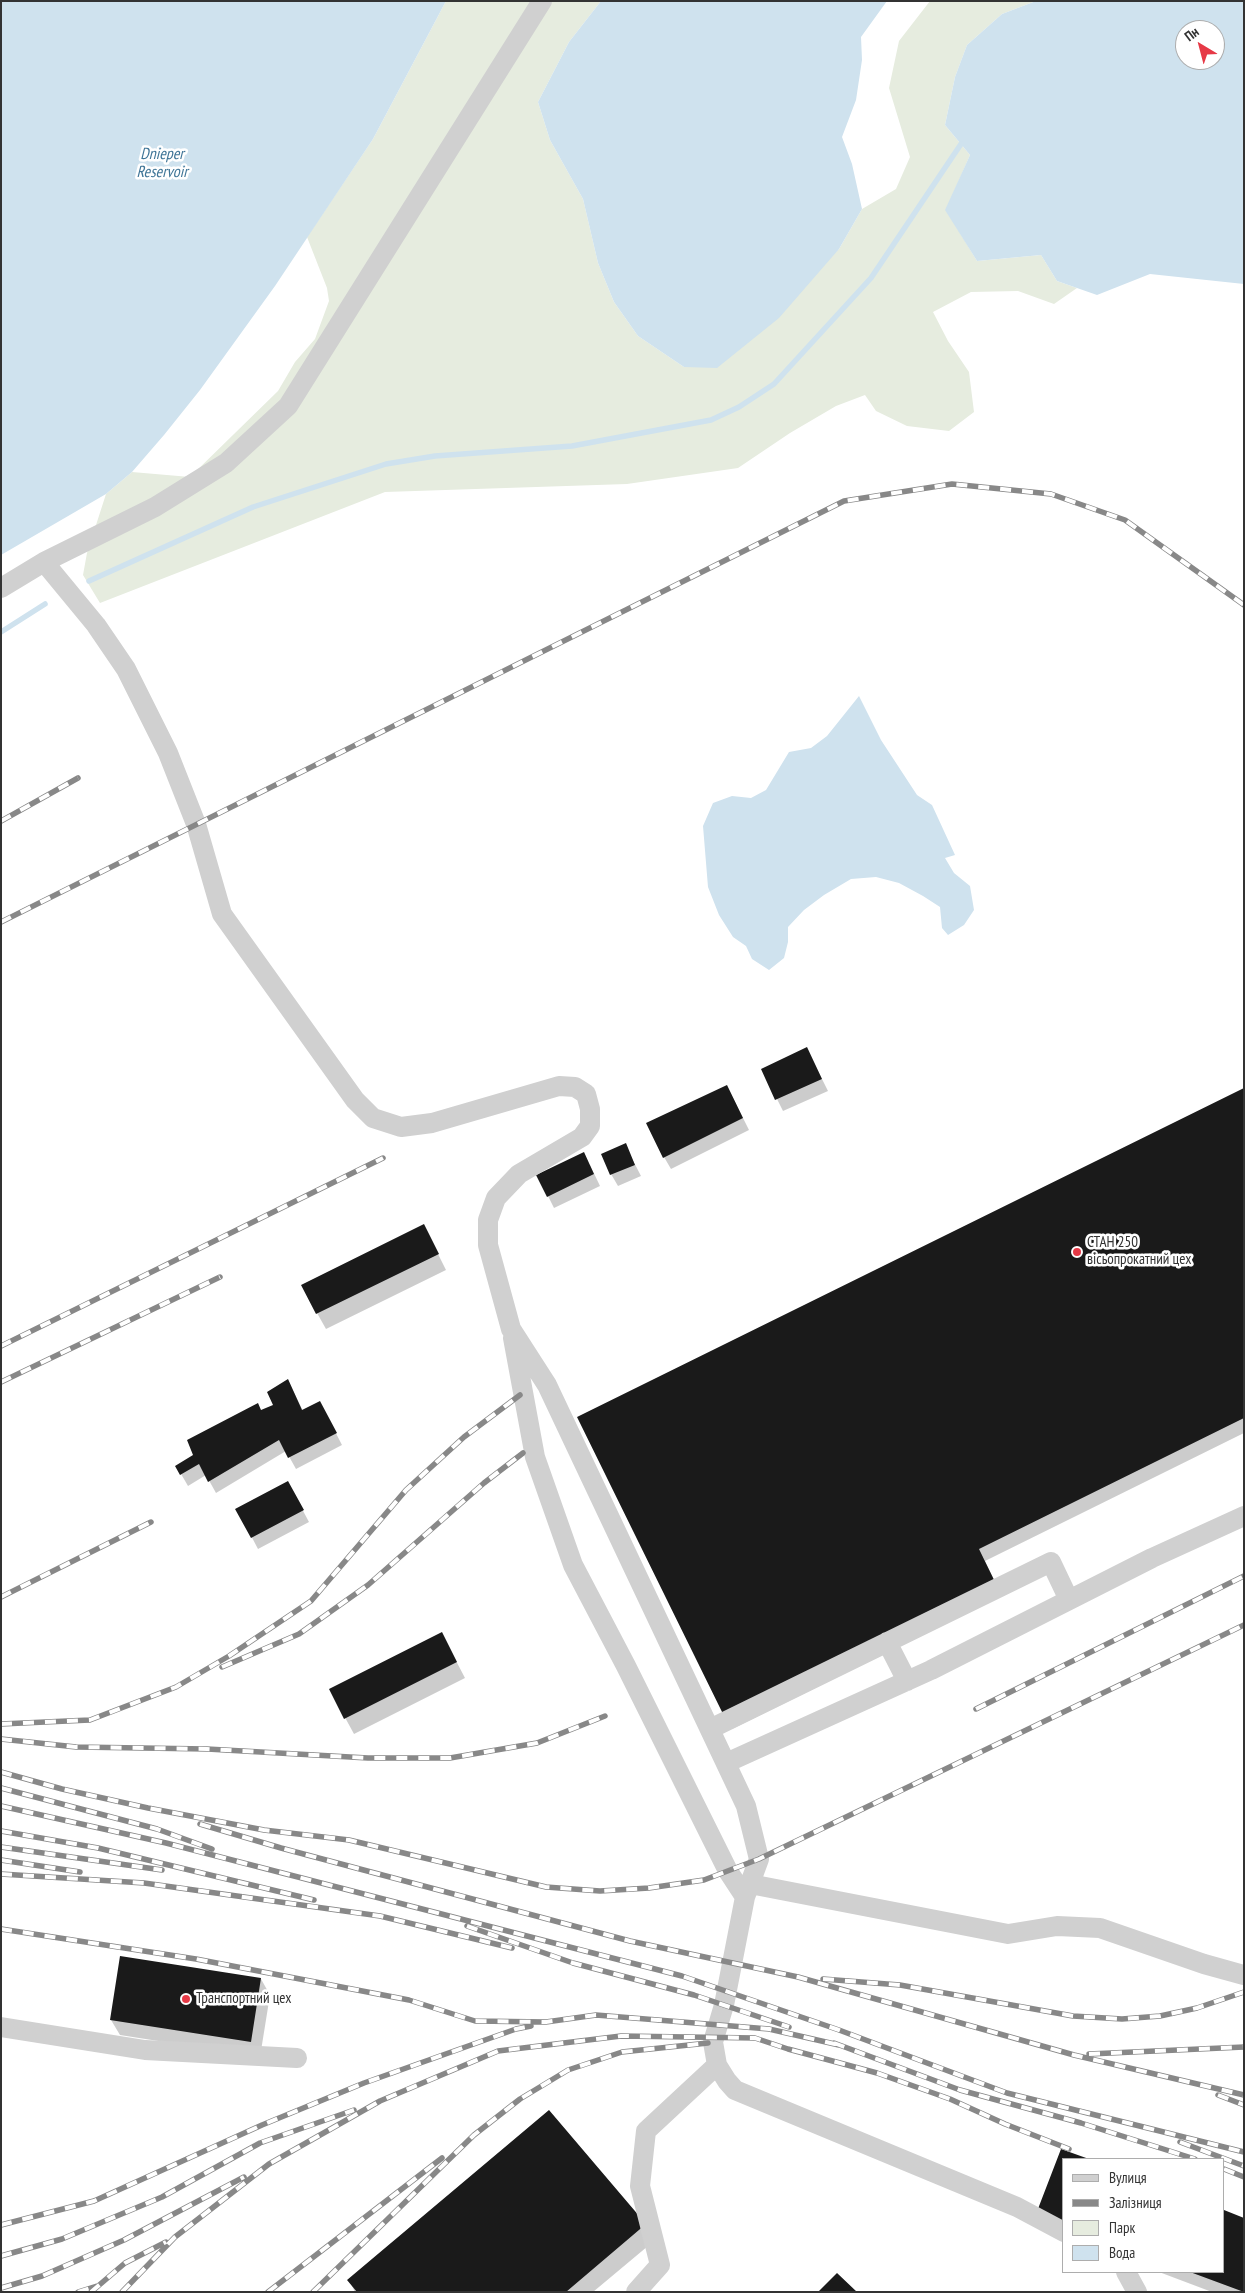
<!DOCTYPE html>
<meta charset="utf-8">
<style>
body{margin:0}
#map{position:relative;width:1245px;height:2293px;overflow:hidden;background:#fff;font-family:"PT Sans Narrow",sans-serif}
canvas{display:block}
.frame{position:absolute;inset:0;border:2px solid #333;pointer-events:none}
.legend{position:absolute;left:1062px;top:2158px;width:162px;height:115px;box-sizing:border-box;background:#fff;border:1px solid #adadad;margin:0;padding:6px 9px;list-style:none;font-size:15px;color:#333}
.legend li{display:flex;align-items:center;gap:10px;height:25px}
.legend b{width:25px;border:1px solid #adadad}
.north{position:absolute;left:1175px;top:20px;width:50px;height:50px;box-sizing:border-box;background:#fff;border:1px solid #adadad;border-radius:50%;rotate:323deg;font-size:14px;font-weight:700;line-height:20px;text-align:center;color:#333}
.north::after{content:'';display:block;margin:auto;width:18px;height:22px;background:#e63946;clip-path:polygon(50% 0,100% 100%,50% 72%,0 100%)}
</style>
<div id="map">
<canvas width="1245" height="2293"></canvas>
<div class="frame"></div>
<ul class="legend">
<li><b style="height:6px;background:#d0d0d0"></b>Вулиця</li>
<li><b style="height:6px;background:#888"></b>Залізниця</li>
<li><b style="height:14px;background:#e6ecdf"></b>Парк</li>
<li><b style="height:14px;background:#cfe2ee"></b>Вода</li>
</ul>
<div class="north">Пн</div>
</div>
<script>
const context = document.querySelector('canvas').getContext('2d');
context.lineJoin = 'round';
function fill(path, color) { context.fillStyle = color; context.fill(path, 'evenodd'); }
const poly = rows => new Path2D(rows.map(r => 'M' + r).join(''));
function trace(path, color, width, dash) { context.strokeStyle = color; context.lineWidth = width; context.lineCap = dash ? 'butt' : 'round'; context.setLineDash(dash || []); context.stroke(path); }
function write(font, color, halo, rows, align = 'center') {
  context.font = font + ' "PT Sans Narrow",sans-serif'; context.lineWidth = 5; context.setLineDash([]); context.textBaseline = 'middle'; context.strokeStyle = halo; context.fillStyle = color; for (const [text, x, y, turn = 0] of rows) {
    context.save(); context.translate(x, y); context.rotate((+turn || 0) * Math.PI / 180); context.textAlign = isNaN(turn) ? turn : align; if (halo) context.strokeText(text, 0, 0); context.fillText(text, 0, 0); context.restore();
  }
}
const green = poly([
 [446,1,601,1,569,42,538,102,550,140,583,199,598,263,614,302,638,336,684,367,839,249,862,209,896,189,910,157,889,88,899,41,930,1,1036,1,1002,14,967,45,955,77,945,125,970,155,946,210,977,261,1041,255,1057,281,1077,288,1054,304,1018,291,971,292,933,312,948,341,969,372,974,412,949,431,907,426,876,411,865,395,836,406,790,433,738,468,627,484,385,492,100,603,83,575,87,553,106,494,132,472,190,477,278,391,295,362,315,339,329,301,327,288,307,237,373,139]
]);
const water = poly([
 [1,1,446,1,373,139,275,286,200,390,164,435,132,472,106,494,1,555],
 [601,1,887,1,861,37,862,60,856,100,842,137,852,164,862,209,839,249,779,318,717,368,684,367,638,336,614,302,598,263,583,199,550,140,538,102,569,42],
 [1036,1,1244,1,1244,284,1150,274,1097,295,1057,281,1041,255,977,261,945,210,970,155,945,125,955,77,967,45,1002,14],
 [1185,30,1215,30,1215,60,1185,60],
 [859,696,881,740,917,795,932,805,955,855,945,858,954,873,970,886,974,910,964,925,948,935,942,928,940,907,923,896,899,883,876,877,851,879,824,895,804,910,788,927,788,942,784,958,769,970,752,959,746,946,733,937,719,915,708,887,703,826,713,803,732,796,751,798,766,790,789,752,811,748,827,736]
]);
const shadow = poly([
 [807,1049,828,1091,783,1111,762,1069],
 [1244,1089,1244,1433,985,1561,1002,1596,732,1729],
 [733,1098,749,1130,671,1169,664,1157],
 [625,1145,641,1176,618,1186,611,1174],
 [590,1165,600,1186,554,1208,538,1176],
 [424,1226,446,1270,326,1329,317,1313],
 [288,1380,303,1411,326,1414,342,1445,296,1469,286,1451,216,1493,206,1475,188,1486,177,1467,261,1412,274,1406],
 [294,1494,309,1522,258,1549,237,1509],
 [442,1634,465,1678,354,1734,330,1690],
 [261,1979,270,1995,260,2057,120,2035,111,2020],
 [549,2112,654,2241,593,2292,355,2292,349,2280],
 [1224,2211,1244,2219,1244,2292,1212,2292,1159,2272,1224,2272]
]);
const stream = poly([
 [89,581,253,507,386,464,435,456,572,446,711,420,739,407,774,384,871,278,961,144],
 [1,632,45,604]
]);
const building = poly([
 [807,1047,822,1079,775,1100,761,1069],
 [727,1085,743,1118,663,1158,646,1123],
 [1244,1088,1244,1418,979,1549,996,1584,725,1718,577,1417],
 [626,1143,635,1165,610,1175,601,1154],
 [584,1152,594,1174,547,1197,536,1175],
 [424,1224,439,1254,316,1314,301,1285],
 [288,1379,302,1410,320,1401,337,1433,288,1458,279,1440,208,1482,199,1464,180,1475,175,1466,193,1455,187,1440,258,1403,261,1410,273,1405,267,1392],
 [288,1481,304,1510,251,1538,235,1509],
 [442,1632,457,1662,344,1719,329,1689],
 [120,1956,261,1978,251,2042,110,2020],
 [549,2110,646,2224,566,2292,357,2292,347,2280],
 [1061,2149,1089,2159,1064,2159,1064,2224,1036,2214],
 [1224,2210,1244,2218,1244,2292,1190,2272,1224,2272],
 [837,2273,857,2292,818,2292]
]);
const minor = poly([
 [44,562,96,625,126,669,168,753,196,824,222,914,355,1100,373,1118,401,1127,432,1123,559,1086,575,1087,586,1094,590,1109,590,1126,582,1137,519,1174,496,1198,488,1220,488,1245,511,1329,547,1385,746,1806,759,1859,745,1897,724,2005,713,2042,717,2065,727,2081,735,2090,1017,2207,1064,2232],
 [1,588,44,562,155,507,226,463,288,406,542,1],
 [513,1338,535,1457,573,1565,626,1666,728,1871,745,1897],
 [887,1642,907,1681],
 [710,1729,1051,1562,1069,1600],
 [726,1763,931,1670,1152,1558,1244,1516],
 [750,1884,1008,1934,1057,1926,1100,1928,1204,1964,1244,1975],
 [1,2027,145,2050,297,2058],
 [1126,2272,1137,2292],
 [636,2292,660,2265,640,2186,646,2131,717,2065]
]);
const rail = poly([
 [1,821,78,778],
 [1,922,844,501,952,484,1051,494,1125,520,1244,605],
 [1,1346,383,1158],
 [1,1382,220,1277],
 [1,1597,151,1522],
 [222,1667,299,1634,368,1585,484,1483,523,1453],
 [976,1709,1244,1576],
 [1,1724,90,1720,176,1687,229,1656,311,1601,406,1490,464,1437,520,1395],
 [1,1739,76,1747,207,1749,368,1758,450,1758,537,1743,605,1716],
 [1,1772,62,1789,148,1808,264,1830,349,1840,546,1887,600,1891,649,1888,704,1880,759,1859,1244,1625],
 [1,1788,157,1829,212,1849],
 [1,1806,166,1843,682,1976,839,2030,1007,2093,1244,2152],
 [200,1824,281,1848,630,1941,798,1977,1074,2055,1244,2095],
 [1,1831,98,1848,314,1900],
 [1,1847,162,1870],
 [1,1860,80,1872],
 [1,1874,144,1883,380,1916,512,1948],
 [467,1926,573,1963,694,1995,789,2027],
 [1,1929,196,1959,409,2000,475,2021,546,2022,596,2015,769,2029,839,2045],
 [823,1979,900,1985,1073,2016,1122,2019,1160,2016,1197,2008,1244,1992],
 [834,2043,960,2090,1081,2123,1195,2159],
 [1089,2054,1244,2047],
 [1218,2095,1244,2105],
 [1180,2142,1244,2166],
 [1224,2169,1244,2177],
 [1,2225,94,2201,262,2125,364,2083,516,2029,531,2026],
 [1,2256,62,2239,162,2197,260,2143,354,2110],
 [1,2288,42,2276,124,2240,244,2177],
 [78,2292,97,2286],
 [91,2292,125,2263,166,2242],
 [122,2292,175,2237,269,2164,380,2101,498,2051,621,2036,755,2038,788,2049,877,2073,950,2099,1005,2124,1069,2149],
 [268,2292,442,2158],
 [313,2292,474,2135,520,2099,568,2070,622,2052,708,2043]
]);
const markers = [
 [1077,1252,5,"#e63946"],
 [186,1999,5,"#e63946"]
];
const poiNames = [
 ["СТАН 250",1087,1243],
 ["вісьопрокатний цех",1087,1260],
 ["Транспортний цех",196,1999]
];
const waterNames = [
 ["Dnieper",162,154],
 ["Reservoir",162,172]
];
fill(green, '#e6ecdf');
fill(water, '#cfe2ee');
fill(shadow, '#0003');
trace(stream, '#cfe2ee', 5.5);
fill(building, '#1a1a1a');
trace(minor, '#d0d0d0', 20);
trace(rail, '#888', 5.5);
trace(rail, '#fff', 4, [11]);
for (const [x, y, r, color] of markers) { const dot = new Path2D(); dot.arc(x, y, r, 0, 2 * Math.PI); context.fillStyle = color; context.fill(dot); trace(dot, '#fff', 2); }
write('15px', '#333', '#fff', poiNames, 'left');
write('italic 16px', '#3f7597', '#fff', waterNames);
</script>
